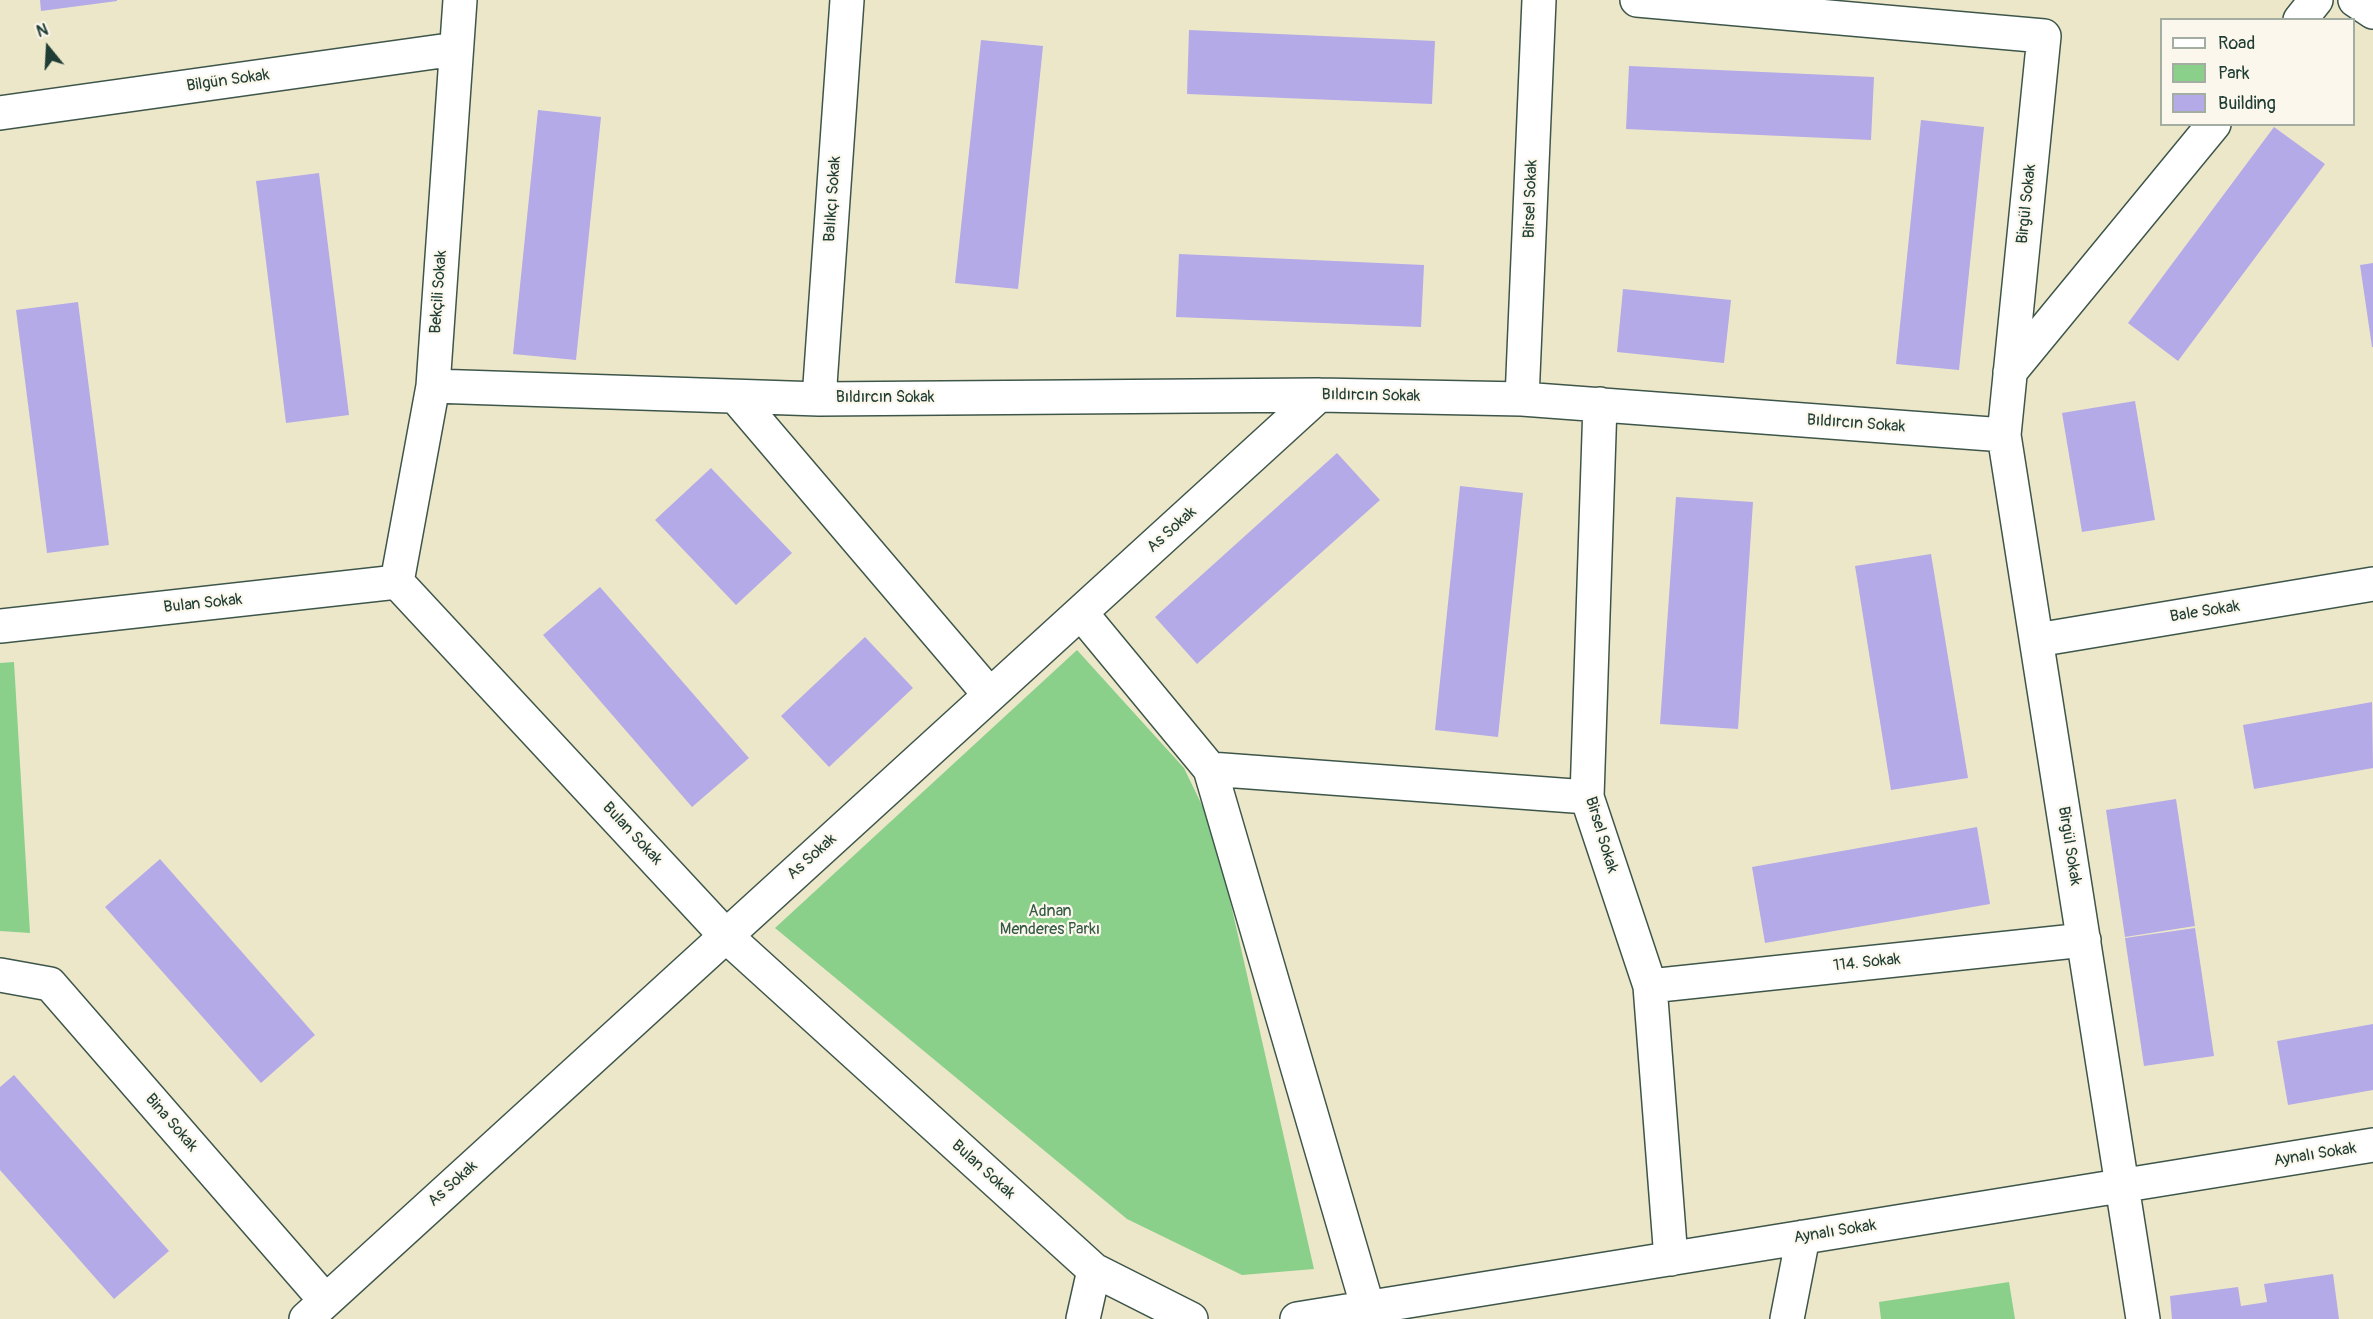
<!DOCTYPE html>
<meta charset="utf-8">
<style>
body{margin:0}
#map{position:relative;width:2373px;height:1319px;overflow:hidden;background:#ede7ca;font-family:Pangolin,sans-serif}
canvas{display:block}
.legend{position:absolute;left:2160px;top:18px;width:195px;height:108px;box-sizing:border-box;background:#fbf7ec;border:2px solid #a3ada2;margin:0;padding:8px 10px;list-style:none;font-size:18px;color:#1f3d34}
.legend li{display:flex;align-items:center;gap:12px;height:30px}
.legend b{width:30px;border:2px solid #a3ada2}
.north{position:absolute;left:18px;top:18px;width:60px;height:60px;-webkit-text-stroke:4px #fbf7ec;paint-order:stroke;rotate:342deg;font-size:16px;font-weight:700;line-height:24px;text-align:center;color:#1f3d34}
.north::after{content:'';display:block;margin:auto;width:21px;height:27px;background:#1f3d34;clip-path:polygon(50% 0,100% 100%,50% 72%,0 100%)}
</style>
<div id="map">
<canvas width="2373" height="1319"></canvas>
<ul class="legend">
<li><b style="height:8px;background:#fff"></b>Road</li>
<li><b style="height:16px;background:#8ad08b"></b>Park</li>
<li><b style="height:16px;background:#b3aae7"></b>Building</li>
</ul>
<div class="north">N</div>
</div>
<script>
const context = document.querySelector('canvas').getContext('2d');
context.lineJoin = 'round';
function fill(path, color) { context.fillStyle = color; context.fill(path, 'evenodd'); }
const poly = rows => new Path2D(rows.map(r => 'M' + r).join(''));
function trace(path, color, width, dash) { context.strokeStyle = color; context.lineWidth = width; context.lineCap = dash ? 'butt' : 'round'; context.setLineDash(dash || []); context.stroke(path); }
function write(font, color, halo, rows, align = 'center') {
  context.font = font + ' Pangolin,sans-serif'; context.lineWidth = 4.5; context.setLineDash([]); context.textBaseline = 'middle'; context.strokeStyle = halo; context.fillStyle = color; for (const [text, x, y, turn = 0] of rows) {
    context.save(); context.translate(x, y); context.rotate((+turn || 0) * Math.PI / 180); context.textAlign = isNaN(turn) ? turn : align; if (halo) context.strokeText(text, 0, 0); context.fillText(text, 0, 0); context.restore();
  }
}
const green = poly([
 [1077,650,1184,768,1214,830,1314,1269,1242,1275,1127,1219,775,928],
 [14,662,30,933,0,931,0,663],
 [2009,1282,2015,1319,1881,1319,1879,1302]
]);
const building = poly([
 [40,0,117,0,117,1,41,11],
 [1189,30,1435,41,1432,104,1187,94],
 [981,40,1043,46,1018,289,955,283],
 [1629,66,1874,77,1871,140,1626,129],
 [538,110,601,117,576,360,513,354],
 [1921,120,1984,127,1959,370,1896,364],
 [2274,127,2325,164,2178,361,2128,323],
 [319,173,349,415,286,423,256,181],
 [1179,254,1424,265,1421,327,1176,317],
 [2373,263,2373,347,2372,347,2360,265],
 [1623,289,1731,300,1724,363,1617,352],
 [78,302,109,545,47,553,16,310],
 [2135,401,2155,520,2082,532,2062,413],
 [1337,453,1380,500,1197,664,1155,617],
 [711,468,792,553,736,605,655,520],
 [1460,486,1523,493,1498,737,1435,730],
 [1676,497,1753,502,1738,729,1660,724],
 [1931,554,1968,778,1891,790,1855,566],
 [600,587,749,758,692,807,543,635],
 [865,637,913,688,829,767,781,716],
 [2372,702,2373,768,2254,789,2243,725],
 [2176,799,2195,926,2125,937,2106,810],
 [1977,827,1990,904,1765,943,1752,867],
 [160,859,315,1035,261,1083,105,907],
 [2195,928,2214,1056,2144,1066,2125,938],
 [2373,1024,2373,1090,2288,1105,2277,1041],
 [14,1075,169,1251,114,1299,0,1170,0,1087],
 [2333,1274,2339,1319,2172,1319,2170,1296,2238,1287,2241,1306,2267,1302,2264,1284]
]);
const street = poly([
 [1637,0,2044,36,2004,435,2143,1319],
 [2300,20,2316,0],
 [0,113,456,49],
 [2010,372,2214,124],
 [433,386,819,399,1319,395,1522,399,2004,435],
 [736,397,990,695],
 [819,399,847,0],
 [1522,399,1539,0],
 [1600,404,1587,797,1650,986,1671,1259],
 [397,582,433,386,460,0],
 [1081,613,1210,769,1587,797],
 [0,626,397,582,726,936,1094,1270,1191,1319],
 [2037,640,2373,584],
 [1210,769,1368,1308],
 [0,975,50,984,325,1300],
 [1650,986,2084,940],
 [306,1319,1319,395],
 [1083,1319,1094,1270],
 [1297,1319,2373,1145],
 [1787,1319,1803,1237]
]);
const secondary = poly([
 [2355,0,2373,12]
]);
const streetNames = [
 ["Bilgün Sokak",228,81,-8],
 ["Balıkçı Sokak",833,199,-86],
 ["Birsel Sokak",1531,199,-88],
 ["Birgül Sokak",2027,204,-84],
 ["Bekçili Sokak",439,292,-86],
 ["Bıldırcın Sokak",1371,396,1],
 ["Bıldırcın Sokak",885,398],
 ["Bıldırcın Sokak",1856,424,4],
 ["As Sokak",1172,530,-42],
 ["Bulan Sokak",203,604,-6],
 ["Bale Sokak",2205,612,-9],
 ["Bulan Sokak",632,834,47],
 ["Birsel Sokak",1601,835,73],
 ["Birgül Sokak",2069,846,81],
 ["As Sokak",812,857,-42],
 ["114. Sokak",1867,963,-6],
 ["Bina Sokak",171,1123,49],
 ["Aynalı Sokak",2315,1155,-9],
 ["Bulan Sokak",983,1170,42],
 ["As Sokak",453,1184,-42],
 ["Aynalı Sokak",1835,1232,-9]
];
const parkNames = [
 ["Adnan",1050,912],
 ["Menderes Parkı",1050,930]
];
fill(green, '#8ad08b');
fill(building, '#b3aae7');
trace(street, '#3e564a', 36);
trace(secondary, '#3e564a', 36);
trace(street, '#fff', 33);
trace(secondary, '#fff', 33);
write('16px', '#1f3d34', '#fbf7ec', streetNames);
write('16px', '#345a45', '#fbf7ec', parkNames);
</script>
